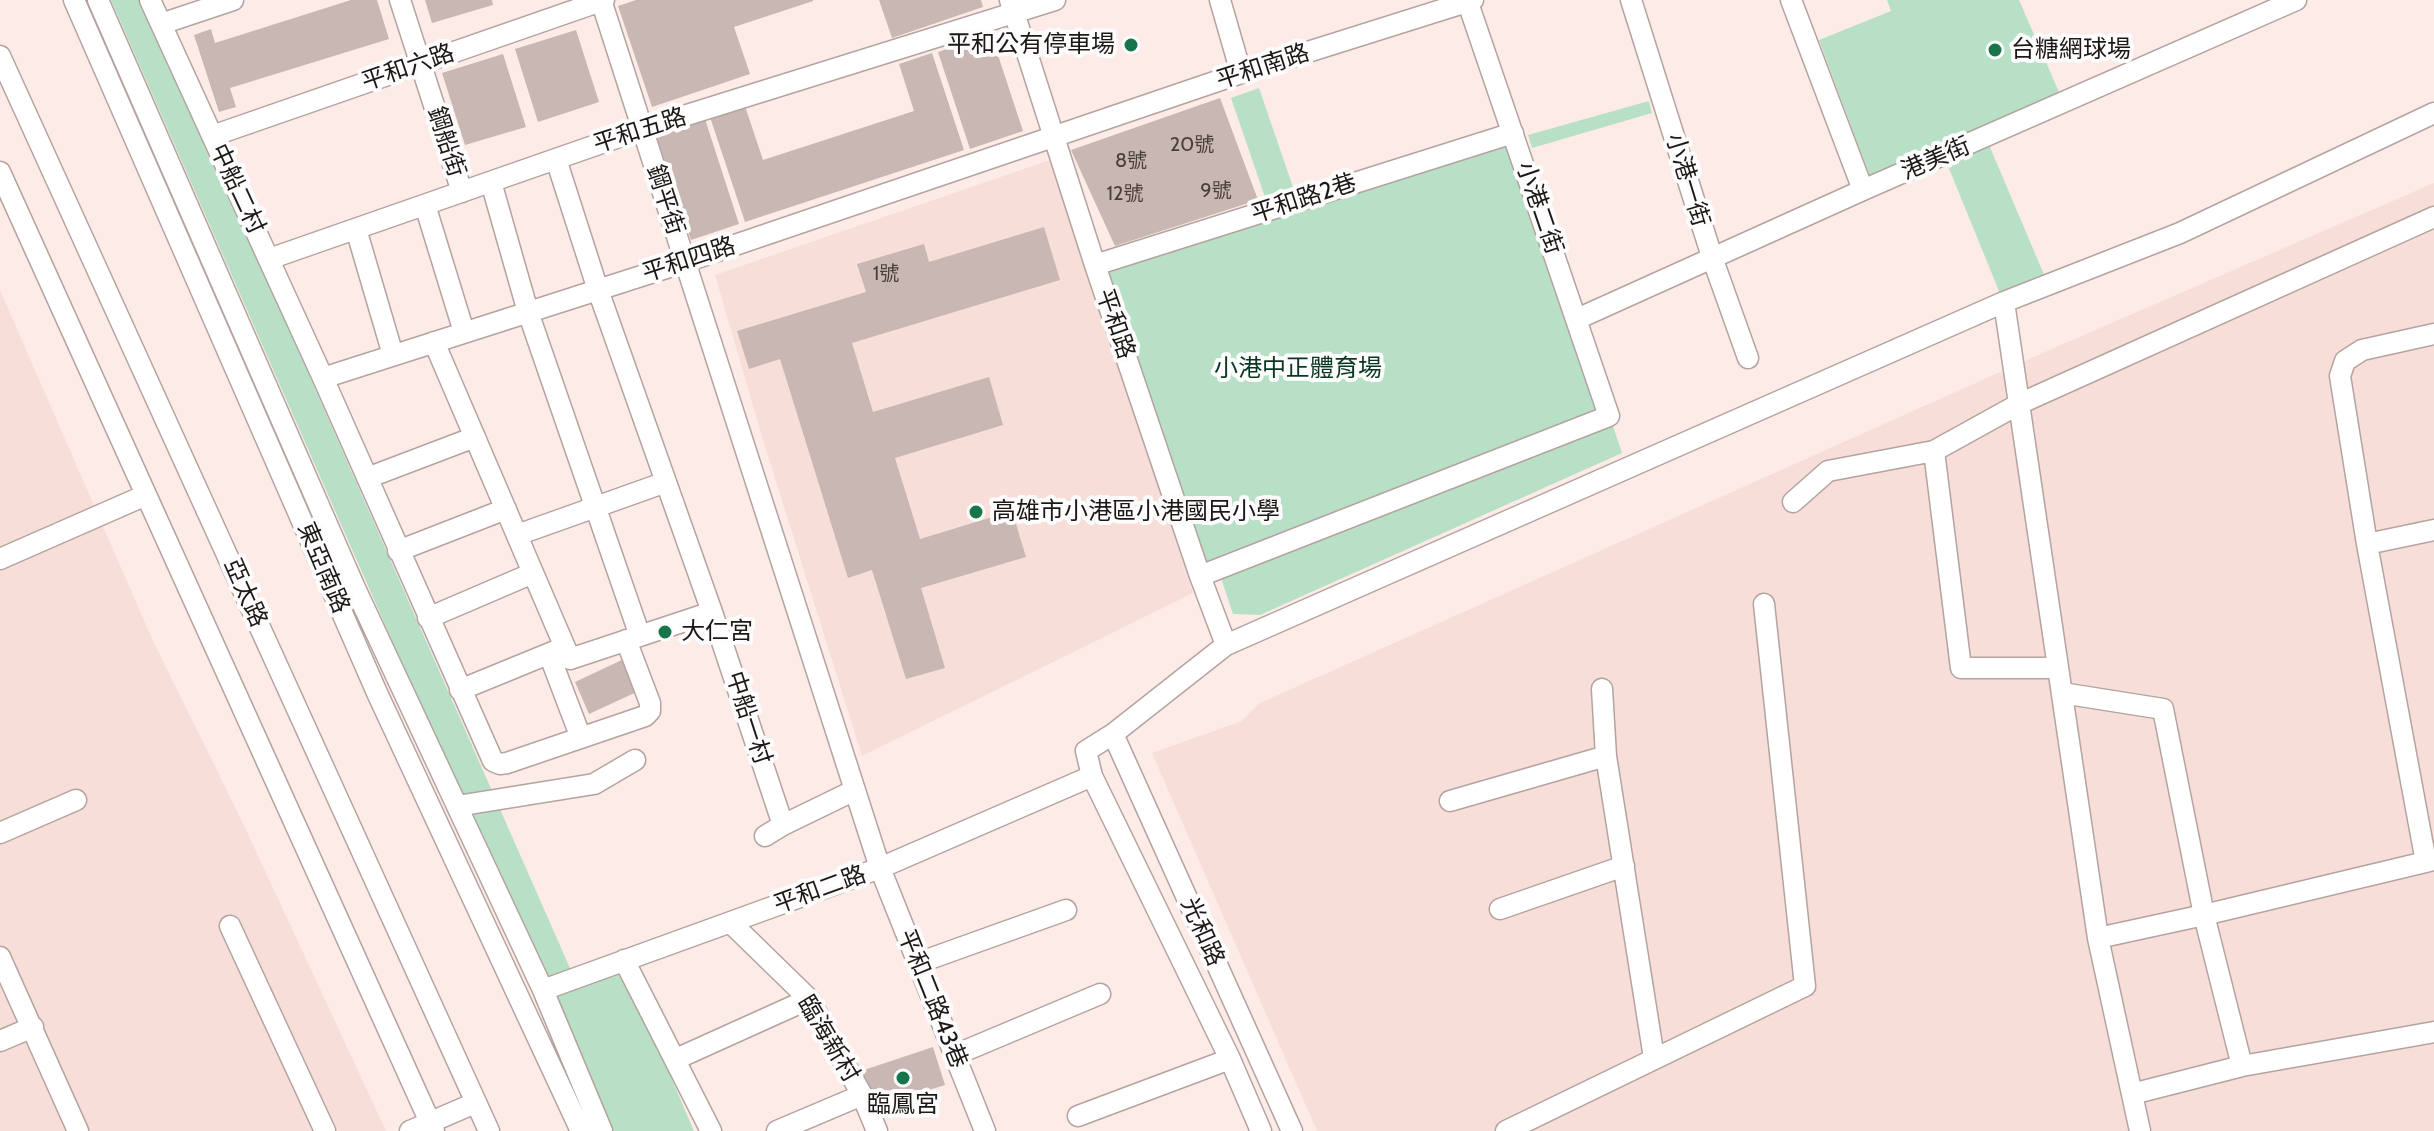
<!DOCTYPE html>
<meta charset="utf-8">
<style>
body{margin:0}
canvas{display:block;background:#fdebe7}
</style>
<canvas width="2434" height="1131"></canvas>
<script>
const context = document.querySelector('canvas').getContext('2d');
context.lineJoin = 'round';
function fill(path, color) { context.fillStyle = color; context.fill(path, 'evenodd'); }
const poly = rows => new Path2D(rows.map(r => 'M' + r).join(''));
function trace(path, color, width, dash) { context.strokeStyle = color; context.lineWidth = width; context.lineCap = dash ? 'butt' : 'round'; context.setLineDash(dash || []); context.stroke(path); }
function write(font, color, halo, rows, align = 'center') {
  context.font = font + ' Cabin,"Noto Sans TC",sans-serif'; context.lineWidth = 8; context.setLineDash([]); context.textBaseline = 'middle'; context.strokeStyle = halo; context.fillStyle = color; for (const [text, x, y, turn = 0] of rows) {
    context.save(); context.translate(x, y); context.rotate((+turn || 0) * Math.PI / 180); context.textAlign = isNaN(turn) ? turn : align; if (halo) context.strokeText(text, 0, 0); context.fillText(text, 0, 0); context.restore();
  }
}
const built = poly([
 [1053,159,1193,593,862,756,760,430,715,275],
 [2434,183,2434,1131,1317,1131,1152,753,1242,721,1260,703,2054,348],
 [0,290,153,641,240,817,386,1131,0,1131]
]);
const green = poly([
 [111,0,144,0,573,975,544,987],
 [1887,0,2019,0,2062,99,1984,133,2045,277,2001,296,1941,149,1871,179,1819,40,1891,11],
 [1259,88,1295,193,1267,203,1231,98],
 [1649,101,1652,113,1532,148,1528,135],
 [1511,139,1606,414,1199,569,1099,272],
 [1612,423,1622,453,1260,615,1233,614,1220,575],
 [622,963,694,1131,612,1131,546,990]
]);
const building = poly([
 [351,0,377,0,389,39,230,88,236,107,219,112,194,35,211,29,215,43],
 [425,0,492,0,493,5,432,23],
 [636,0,813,0,813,1,734,27,750,74,652,107,618,6],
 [879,0,981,0,983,7,892,38],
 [576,30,599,102,538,122,515,49],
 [991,34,1023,131,970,149,938,52],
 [932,53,964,150,745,222,710,117,745,106,763,160,914,111,899,64],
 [503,54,526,127,465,145,442,73],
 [1220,98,1258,200,1115,246,1071,150],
 [705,119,739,224,691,240,656,135],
 [1044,227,1060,280,852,343,873,412,989,377,1003,425,895,458,920,539,1012,511,1026,557,921,588,945,668,906,679,872,570,848,578,780,359,749,369,737,331,866,292,857,264,924,244,929,262],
 [626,658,641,690,589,714,575,682],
 [933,1047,945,1085,871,1108,861,1071]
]);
const minor = poly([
 [74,0,378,695,581,1131],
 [98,0,355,588,543,990,602,1131],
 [150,0,323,378,493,761,500,764,507,763,645,716,650,711,650,703,626,640],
 [400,0,462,192],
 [601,0,880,868,985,1131],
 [1010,0,1095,265,1200,576,1226,645],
 [1220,0,1241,73],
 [1631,0,1713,260,1748,358],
 [1791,0,1863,190],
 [161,24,233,0],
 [0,56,489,1131],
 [212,136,604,0],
 [556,159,598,290,712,612,783,825],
 [0,172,434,1131],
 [491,182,528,312,640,636],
 [425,205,464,332],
 [356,229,393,355],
 [269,259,642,129,1055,0],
 [1095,265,1513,133],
 [2004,302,2098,938,2140,1131],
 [1577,319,1863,190,2296,0],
 [434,342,570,659,712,612],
 [323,378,685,262,1241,73,1473,0],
 [367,478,475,437],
 [1793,502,1828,471,1934,451],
 [517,535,666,482],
 [2367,544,2434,530],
 [398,551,506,509],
 [0,559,146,495],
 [1200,576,1609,416,1467,0],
 [428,618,533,573],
 [549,654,581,738],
 [2057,668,1961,668,1934,451,2019,404,2434,217],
 [1602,689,1606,756,1654,1058],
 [460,690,565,647],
 [2062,693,2163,709,2204,915,2242,1066],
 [1113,734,1292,1131],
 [1450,801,1606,756],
 [457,806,594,784,635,760],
 [0,833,76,800],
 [765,836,783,825,855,790],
 [2426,862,2367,544,2340,376,2345,361,2362,350,2434,334],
 [1500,909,1624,866],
 [731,923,809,999,862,1095,877,1131],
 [230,926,325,1131],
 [2098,938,2204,915,2434,860],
 [0,957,78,1131],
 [624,960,711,1131],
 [918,963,1066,910],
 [543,990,880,868,1092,776],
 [0,1041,33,1027],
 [955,1055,1100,994],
 [676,1059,809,999],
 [2132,1094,2242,1066,2434,1032],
 [1078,1116,1230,1059],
 [410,1131,475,1103],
 [777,1131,862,1095],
 [1261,1131,1230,1059,1092,776,1086,751,1113,734,1226,645,2004,302,2180,233,2434,113],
 [1506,1131,1805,986,1764,604]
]);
const markers = [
 [1131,45,8,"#18754b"],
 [1995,50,8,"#18754b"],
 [976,512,8,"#18754b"],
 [665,632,8,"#18754b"],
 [903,1078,8,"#18754b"]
];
const numberNames = [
 ["20號",1192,145],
 ["8號",1131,161],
 ["9號",1216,191],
 ["12號",1125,194],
 ["1號",886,274]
];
const poiNames = [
 ["平和公有停車場",1115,45,"right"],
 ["台糖網球場",2011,50],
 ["高雄市小港區小港國民小學",992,512],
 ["大仁宮",681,632],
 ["臨鳳宮",903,1105,"center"]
];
const streetNames = [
 ["平和南路",1263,67,-18],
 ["平和六路",408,68,-19],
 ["平和五路",640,131,-18],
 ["鋼船街",446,142,72],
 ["港美街",1936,159,-23],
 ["小港一街",1687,180,73],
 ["中船二村",237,189,65],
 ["平和路2巷",1304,199,-18],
 ["鋼平街",665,200,72],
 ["小港二街",1539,208,71],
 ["平和四路",689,260,-18],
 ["平和路",1115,324,71],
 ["東亞南路",323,568,67],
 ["亞太路",245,593,66],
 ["中船一村",748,718,72],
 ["平和二路",820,890,-20],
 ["光和路",1202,932,66],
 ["平和二路43巷",932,999,68],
 ["臨海新村",828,1039,59]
];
const parkNames = [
 ["小港中正體育場",1298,369]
];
fill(built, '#f8ded8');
fill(green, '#b8e0c7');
fill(building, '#c8b7b3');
trace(minor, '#b4a39f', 23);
trace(minor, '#fff', 20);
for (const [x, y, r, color] of markers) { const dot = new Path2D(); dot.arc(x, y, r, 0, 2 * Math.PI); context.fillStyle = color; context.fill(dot); trace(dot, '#fcfcfc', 3); }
write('20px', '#483f3d', null, numberNames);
write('24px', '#1d1716', '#fcfcfc', poiNames, 'left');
write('24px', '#1d1716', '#fcfcfc', streetNames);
write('24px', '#0a3621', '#fcfcfc', parkNames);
</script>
